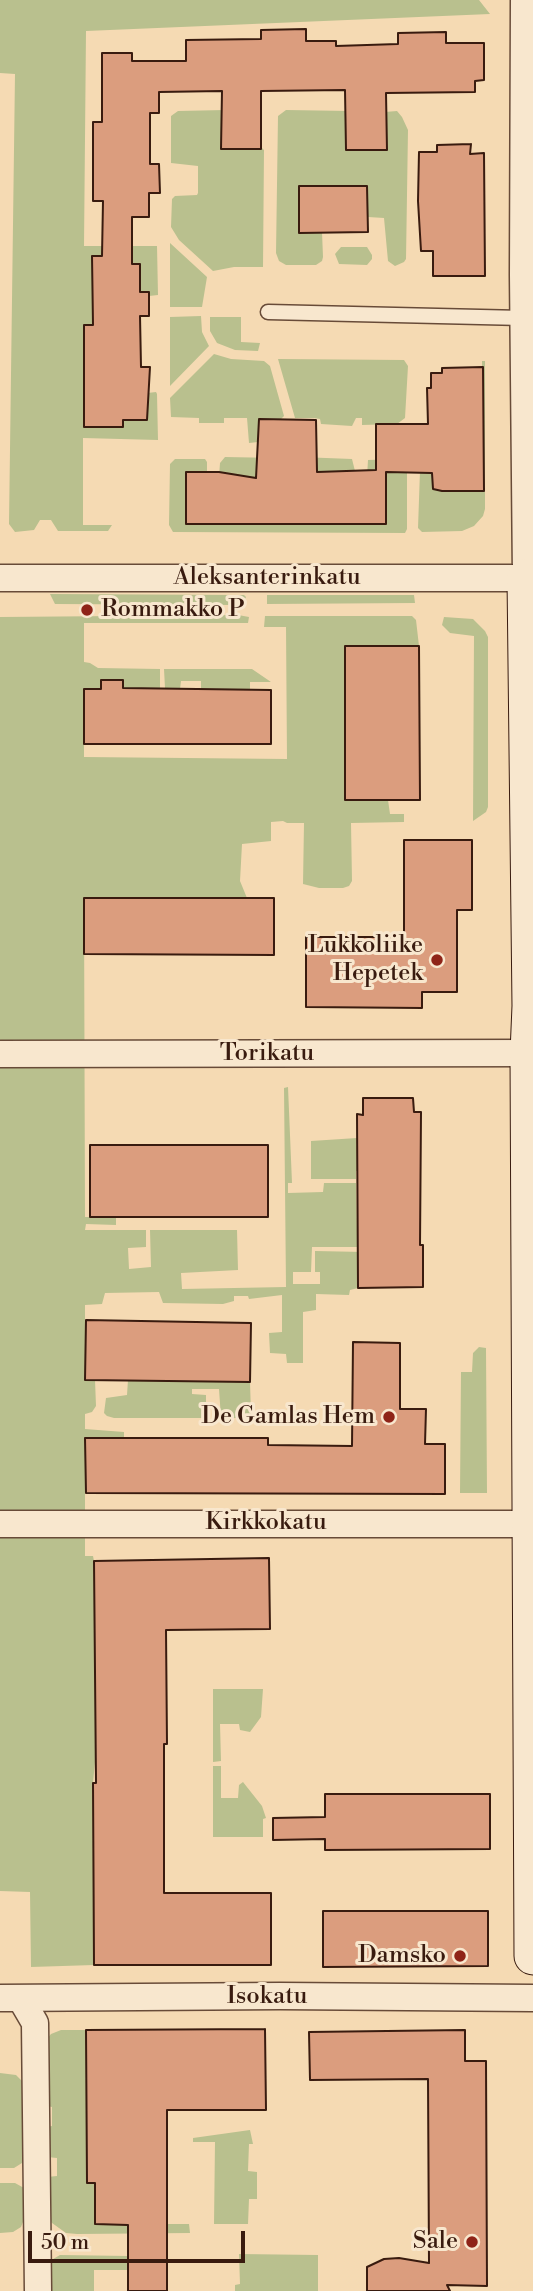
<!DOCTYPE html>
<style>
body{margin:0}
#map{position:relative;width:533px;height:2291px;overflow:hidden;background:#f5dab3;font-family:"Libre Bodoni",serif}
canvas{display:block}
.scale{position:absolute;left:28px;top:2231px;width:217px;height:32px;box-sizing:border-box;border:4px solid #391b0f;border-top:0;padding-left:9px;font-size:21px;line-height:24px;white-space:nowrap;color:#391b0f;-webkit-text-stroke:5px #f8e7ce;paint-order:stroke}
</style>
<div id="map">
<canvas width="533" height="2291"></canvas>
<div class="scale">50 m</div>
</div>
<script>
const context = document.querySelector('canvas').getContext('2d');
context.lineJoin = 'round';
function fill(path, color) { context.fillStyle = color; context.fill(path, 'evenodd'); }
const poly = rows => new Path2D(rows.map(r => 'M' + r).join(''));
function trace(path, color, width, dash) { context.strokeStyle = color; context.lineWidth = width; context.lineCap = dash ? 'butt' : 'round'; context.setLineDash(dash || []); context.stroke(path); }
function write(font, color, halo, rows, align = 'center') {
  context.font = font + ' "Libre Bodoni",serif'; context.lineWidth = 6; context.setLineDash([]); context.textBaseline = 'middle'; context.strokeStyle = halo; context.fillStyle = color; for (const [text, x, y, turn = 0] of rows) {
    context.save(); context.translate(x, y); context.rotate((+turn || 0) * Math.PI / 180); context.textAlign = isNaN(turn) ? turn : align; if (halo) context.strokeText(text, 0, 0); context.fillText(text, 0, 0); context.restore();
  }
}
const green = poly([
 [0,0,479,0,490,14,86,31,84,246,157,246,158,295,149,296,149,292,140,292,139,264,123,264,122,256,92,256,93,325,84,325,84,404,93,404,108,419,109,427,123,427,123,420,139,420,139,394,156,392,157,394,158,440,83,438,83,525,112,525,108,531,58,531,51,520,40,520,34,530,15,532,9,524,15,74,0,73],
 [225,110,221,124,221,149,261,149,261,147,264,150,263,267,234,267,213,271,179,240,171,227,172,199,175,196,197,195,198,193,198,166,171,163,171,116,178,111],
 [286,110,350,111,345,125,346,150,387,150,385,112,397,111,402,117,408,130,406,259,404,262,395,266,388,261,384,218,368,217,367,186,299,186,299,232,322,232,323,257,322,261,316,265,286,265,279,261,276,253,278,116],
 [170,243,207,277,202,307,170,307],
 [341,247,367,247,372,255,372,259,367,265,339,264,335,254],
 [201,316,202,332,209,346,170,386,170,317],
 [210,317,241,317,241,342,260,343,258,351,235,350,217,343,210,331],
 [214,354,231,359,264,361,270,366,284,416,258,442,249,443,247,418,224,418,224,423,199,423,199,418,171,417,170,398],
 [278,359,404,360,408,366,405,418,397,424,362,425,362,418,356,418,352,426,321,424,320,419,314,418,295,418],
 [482,361,485,361,485,509,483,516,474,526,462,531,422,532,418,528,420,471,432,473,433,489,442,491,484,490],
 [225,457,279,458,282,477,219,477,220,463],
 [300,457,352,459,355,471,294,477],
 [175,459,205,459,207,462,207,472,186,524,386,524,386,485,367,477,368,460,398,459,407,472,407,529,405,533,173,532,169,525,170,464],
 [50,594,244,595,246,597,243,604,237,605,55,604],
 [267,595,414,595,415,603,267,604],
 [238,615,249,617,248,623,84,623,84,662,90,663,98,668,160,669,160,688,123,688,123,680,101,680,101,689,84,689,84,757,287,759,286,627,264,627,265,616,412,616,416,620,419,646,345,647,345,800,388,800,390,814,404,814,404,822,351,823,352,881,349,886,343,888,319,888,303,884,304,823,287,823,283,821,271,822,271,841,242,844,240,881,247,898,84,898,85,1217,116,1217,116,1225,86,1224,85,1230,146,1230,146,1247,128,1248,129,1269,151,1267,150,1230,237,1230,238,1270,181,1273,182,1289,286,1287,284,1088,288,1087,292,1183,288,1183,288,1193,323,1192,324,1183,356,1183,357,1232,364,1232,364,1247,312,1247,311,1272,293,1272,293,1284,320,1284,320,1272,315,1272,315,1251,364,1252,358,1259,358,1288,350,1290,349,1295,316,1294,316,1310,303,1312,303,1363,287,1363,286,1354,270,1353,269,1333,282,1332,282,1295,249,1299,248,1296,234,1296,234,1301,223,1304,163,1303,159,1292,105,1293,102,1304,85,1305,85,1319,95,1380,96,1406,92,1412,85,1414,85,1429,124,1432,124,1437,85,1438,85,1556,93,1556,94,1561,96,1744,116,1761,95,1762,93,1783,94,1965,31,1967,30,1892,0,1891,0,617],
 [444,617,473,619,485,631,488,637,488,807,486,812,473,821,474,636,450,633,442,625],
 [164,669,252,669,271,682,250,682,250,690,201,689,201,681,181,681,180,689,165,688],
 [357,1138,357,1144,362,1144,363,1170,356,1171,356,1179,311,1179,311,1141],
 [479,1347,486,1348,486,1350,487,1493,460,1493,461,1372,472,1372,473,1353],
 [128,1380,250,1382,251,1414,249,1418,221,1418,219,1389,192,1389,192,1394,206,1395,206,1418,114,1418,107,1416,104,1413,106,1398,127,1395],
 [213,1689,263,1689,261,1717,250,1732,240,1730,239,1724,220,1724,221,1761,213,1762],
 [213,1766,221,1766,221,1798,238,1798,239,1785,243,1782,262,1806,266,1818,263,1819,263,1837,213,1837],
 [61,2030,86,2030,94,2088,86,2088,86,2109,95,2183,95,2224,104,2224,105,2217,155,2224,189,2224,190,2233,77,2234,66,2233,52,2223,48,2217,47,2177,57,2176,57,2158,47,2157,47,2127,52,2126,52,2107,47,2106,47,2039,51,2034],
 [0,2073,16,2075,22,2081,22,2163,14,2168,0,2168],
 [250,2130,253,2144,249,2144,248,2171,257,2172,257,2199,249,2199,248,2224,214,2224,215,2142,193,2142,193,2138],
 [0,2183,15,2183,24,2188,23,2222,21,2227,13,2232,0,2233],
 [239,2254,318,2255,318,2291,235,2291,235,2285,240,2284],
 [60,2255,128,2256,128,2270,94,2270,94,2291,49,2291,48,2262]
]);
const building = poly([
 [306,29,306,41,336,41,336,46,398,44,398,33,446,32,446,43,484,43,484,80,475,81,475,92,386,93,387,150,346,150,345,90,261,91,261,149,221,149,222,91,159,92,159,113,150,113,150,164,159,164,160,193,149,193,149,217,132,217,132,264,140,264,140,292,149,292,149,316,140,316,141,367,150,367,147,420,123,420,123,427,84,427,84,325,93,325,92,256,102,256,103,201,93,201,93,122,102,122,102,53,132,53,132,61,186,61,186,40,261,39,261,30,306,29],
 [471,144,470,154,484,153,485,276,433,276,433,251,421,251,418,201,419,152,437,152,437,145,471,144],
 [299,186,367,186,368,232,299,233,299,186],
 [483,367,484,491,442,491,433,489,432,473,386,472,386,524,186,524,186,472,219,472,256,478,259,419,316,420,317,472,376,470,376,424,428,424,427,388,431,388,431,373,442,373,442,368,483,367],
 [345,646,419,646,420,800,345,800,345,646],
 [101,680,123,680,123,688,271,690,271,744,84,744,84,689,101,689,101,680],
 [404,840,472,840,472,910,457,910,457,992,422,992,422,1008,306,1007,306,937,404,937,404,840],
 [84,898,274,898,274,955,84,954,84,898],
 [363,1098,413,1098,414,1112,421,1112,420,1245,423,1245,423,1287,358,1288,357,1114,363,1115,363,1098],
 [90,1145,268,1145,268,1217,90,1217,90,1145],
 [86,1320,251,1323,250,1382,85,1380,86,1320],
 [353,1342,400,1343,400,1409,426,1409,425,1444,445,1444,445,1494,86,1493,85,1438,268,1438,268,1445,352,1446,353,1342],
 [269,1558,270,1629,166,1630,167,1744,164,1744,164,1893,271,1893,271,1965,94,1965,93,1783,96,1783,94,1561,269,1558],
 [325,1794,490,1794,490,1849,325,1850,325,1839,273,1840,273,1818,325,1817,325,1794],
 [323,1911,488,1911,488,1966,323,1967,323,1911],
 [265,2029,266,2110,167,2110,167,2291,128,2291,128,2225,95,2224,95,2183,87,2183,86,2030,265,2029],
 [465,2030,465,2061,486,2061,487,2286,447,2285,450,2291,367,2291,367,2267,384,2259,399,2258,429,2263,428,2079,310,2080,309,2032,465,2030]
]);
const lane = poly([
 [268,312,523,318]
]);
const street = poly([
 [0,578,526,578,523,275,524,0],
 [0,1054,533,1053],
 [0,1524,533,1524],
 [0,1998,280,1996,533,1998],
 [21,1999,35,2023,38,2291]
]);
const secondary = poly([
 [533,578,526,578,531,1006,529,1053,533,1956]
]);
const markers = [
 [87,610,7,"#8f2418"],
 [437,960,7,"#8f2418"],
 [389,1417,7,"#8f2418"],
 [460,1956,7,"#8f2418"],
 [472,2242,7,"#8f2418"]
];
const streetNames = [
 ["Aleksanterinkatu",267,578],
 ["Torikatu",267,1054],
 ["Kirkkokatu",266,1523],
 ["Isokatu",267,1997]
];
const poiNames = [
 ["Rommakko P",101,610,"left"],
 ["Lukkoliike",423,946],
 ["Hepetek",423,974],
 ["De Gamlas Hem",375,1417],
 ["Damsko",446,1956],
 ["Sale",458,2242]
];
fill(green, '#b9c08e');
fill(building, '#db9d7e');
trace(building, '#391b0f', 2);
trace(lane, '#684b38', 17);
trace(street, '#684b38', 29);
trace(secondary, '#391b0f', 39);
trace(lane, '#f8e7ce', 14);
trace(street, '#f8e7ce', 26);
trace(secondary, '#f8e7ce', 37);
for (const [x, y, r, color] of markers) { const dot = new Path2D(); dot.arc(x, y, r, 0, 2 * Math.PI); context.fillStyle = color; context.fill(dot); trace(dot, '#f8e7ce', 2.5); }
write('24px', '#391b0f', '#f8e7ce', streetNames);
write('24px', '#391b0f', '#f8e7ce', poiNames, 'right');
</script>
